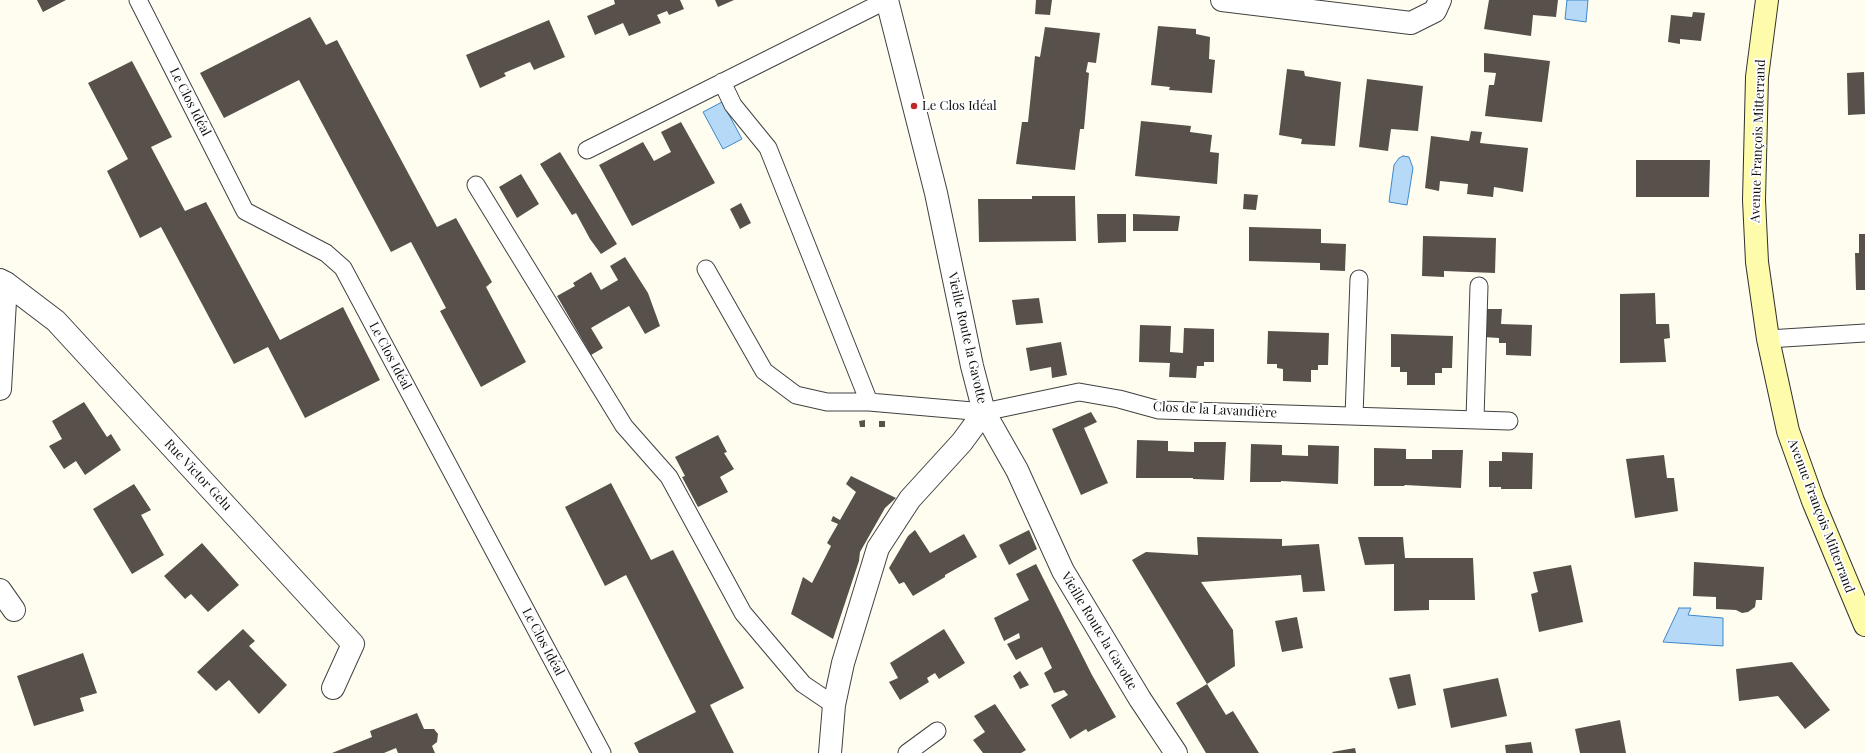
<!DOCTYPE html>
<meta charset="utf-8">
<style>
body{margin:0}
canvas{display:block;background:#fffdf0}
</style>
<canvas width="1865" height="753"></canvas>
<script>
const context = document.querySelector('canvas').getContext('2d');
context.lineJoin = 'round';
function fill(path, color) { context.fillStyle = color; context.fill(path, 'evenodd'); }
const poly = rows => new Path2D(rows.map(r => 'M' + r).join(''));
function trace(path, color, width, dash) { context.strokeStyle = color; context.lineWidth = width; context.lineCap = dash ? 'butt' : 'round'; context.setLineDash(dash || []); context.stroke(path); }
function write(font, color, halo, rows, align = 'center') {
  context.font = font + ' "Playfair Display",serif'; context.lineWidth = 4; context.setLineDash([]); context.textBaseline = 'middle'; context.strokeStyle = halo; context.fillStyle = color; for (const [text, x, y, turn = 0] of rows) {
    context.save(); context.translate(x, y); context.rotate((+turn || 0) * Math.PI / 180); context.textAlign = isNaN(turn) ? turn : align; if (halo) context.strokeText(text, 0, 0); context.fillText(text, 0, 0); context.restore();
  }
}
const water = poly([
 [1567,0,1588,0,1586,22,1565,19,1567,0],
 [722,102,742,139,723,149,703,112,722,102],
 [1403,156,1409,157,1413,168,1407,205,1389,202,1394,165,1399,158,1403,156],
 [1679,608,1691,608,1688,615,1723,618,1723,646,1663,642,1679,608]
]);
const building = poly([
 [37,0,66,0,43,12],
 [614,0,680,0,684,9,669,15,667,11,657,15,661,23,629,36,623,23,595,35,587,16,615,4],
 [715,0,734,0,718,7],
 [1036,0,1052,0,1050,15,1035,14],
 [1489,0,1558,0,1556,17,1533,15,1531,36,1484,29],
 [1693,12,1705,13,1701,41,1680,39,1680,44,1668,42,1671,15,1692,17],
 [310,17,326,45,337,40,437,227,456,218,492,282,486,287,526,362,481,387,440,311,446,308,411,242,391,252,299,80,224,118,200,73],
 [549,20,565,57,534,70,530,62,504,73,506,76,480,88,466,55],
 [1158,26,1196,29,1196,34,1210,37,1209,59,1215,60,1212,93,1169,90,1170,87,1151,85],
 [1045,27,1100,33,1096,63,1088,62,1086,72,1089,73,1084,129,1080,129,1075,170,1016,164,1022,122,1028,122,1035,56,1040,57],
 [1484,53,1550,61,1542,122,1485,116,1489,85,1494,85,1496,73,1484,72],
 [132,61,172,137,151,147,185,211,206,202,280,340,343,307,380,380,305,418,268,347,234,364,161,227,140,238,107,171,128,159,88,83],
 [1287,69,1304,71,1305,76,1341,82,1335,146,1301,144,1302,139,1279,135],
 [1864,72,1865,114,1848,115,1847,73],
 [1367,79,1423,86,1418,131,1391,129,1388,151,1359,147],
 [1141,121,1191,126,1190,132,1212,135,1210,152,1219,153,1217,184,1135,176],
 [681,122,715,183,632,226,599,165,643,142,654,161,671,152,661,132],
 [1471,131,1482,132,1480,143,1528,148,1523,192,1494,187,1493,197,1467,194,1468,184,1440,181,1439,191,1425,188,1431,136,1469,141],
 [560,152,617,244,601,254,590,239,576,213,572,215,540,164],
 [1636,160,1710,160,1709,197,1636,197],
 [521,174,539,204,517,218,499,187],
 [1244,194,1258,195,1256,210,1243,209],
 [1032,196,1075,196,1076,241,979,242,978,199,1032,199],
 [741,203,751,223,740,229,730,209],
 [1097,214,1126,214,1126,242,1098,243],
 [1133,214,1180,216,1178,231,1133,231],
 [1249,227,1321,229,1321,243,1346,244,1345,271,1320,270,1320,263,1249,261],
 [1859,234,1865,234,1865,290,1856,290,1855,253,1859,253],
 [1423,236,1496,238,1495,273,1444,271,1444,277,1422,276],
 [625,257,648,293,660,326,645,334,629,306,591,328,603,348,591,355,557,296,575,286,573,283,591,272,601,290,618,280,610,266],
 [1655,293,1656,324,1669,324,1670,338,1664,339,1666,362,1620,363,1620,294],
 [1039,298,1043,323,1016,325,1012,300],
 [1484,309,1502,309,1501,324,1532,325,1531,356,1506,355,1506,343,1499,343,1499,338,1483,337],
 [1140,325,1171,326,1170,352,1183,353,1184,328,1214,329,1214,362,1204,362,1204,366,1197,366,1196,378,1169,377,1170,363,1139,362],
 [1268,331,1329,333,1328,365,1318,365,1318,370,1311,370,1311,382,1283,381,1283,369,1277,368,1277,364,1267,364],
 [1391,334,1453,336,1452,368,1442,368,1442,373,1435,373,1435,385,1407,385,1407,372,1400,372,1400,367,1391,367],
 [1061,342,1067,375,1052,378,1051,367,1030,371,1026,348],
 [84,402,107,437,111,434,121,450,85,475,76,461,64,469,49,446,62,439,52,421],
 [1091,412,1097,422,1084,428,1108,483,1081,495,1052,429],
 [865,420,865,427,860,427,859,421],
 [879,421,885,421,885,427,879,427],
 [718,435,727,452,724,453,734,469,720,477,728,492,698,507,682,477,685,476,675,457],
 [1137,440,1168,441,1168,451,1194,452,1194,442,1226,442,1224,480,1193,479,1193,478,1136,478],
 [1251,444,1282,445,1282,455,1308,456,1308,445,1339,446,1338,484,1281,481,1281,482,1250,482],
 [1374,448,1406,449,1406,459,1432,459,1432,450,1463,450,1461,488,1405,485,1404,486,1374,486],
 [1502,452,1533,453,1532,489,1501,489,1501,487,1489,487,1489,461,1502,461],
 [1664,455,1667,478,1674,478,1678,511,1635,518,1626,459],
 [851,476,896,498,885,508,860,552,859,561,833,639,791,614,803,577,812,583,831,546,827,543,838,524,831,521,833,516,840,520,856,492,846,484],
 [611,483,651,560,673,550,744,688,710,705,734,753,639,753,634,743,696,712,626,575,605,586,565,507],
 [134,484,151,510,141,515,164,555,132,574,93,509],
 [915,530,930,553,964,534,977,557,945,575,945,577,913,596,904,582,899,584,889,568,908,536],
 [1029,530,1037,549,1009,565,999,545],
 [1197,537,1282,539,1282,546,1319,544,1325,591,1303,592,1301,575,1201,582,1233,630,1235,666,1207,684,1132,560,1146,552,1198,555],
 [1358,537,1403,537,1405,558,1473,558,1475,600,1429,600,1429,610,1394,611,1394,564,1365,565],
 [202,543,239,585,208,612,191,594,185,599,164,576],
 [1694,562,1764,567,1762,600,1756,600,1755,607,1748,612,1742,613,1736,610,1716,609,1716,597,1693,596],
 [1036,564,1092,675,1116,717,1088,732,1086,729,1070,739,1051,705,1068,695,1064,690,1054,693,1044,673,1052,668,1042,647,1016,660,1007,644,1020,638,1019,633,1004,641,994,618,1029,600,1016,574],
 [1571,565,1583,622,1539,632,1531,594,1538,592,1533,572],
 [1297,617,1303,648,1282,652,1275,621],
 [243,629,255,641,249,646,287,685,259,714,229,680,216,691,197,672],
 [944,629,965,663,939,679,935,673,927,678,929,682,900,700,889,682,898,678,890,663],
 [83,653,97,693,80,698,84,711,34,726,17,676],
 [1792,662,1830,710,1805,729,1778,696,1739,701,1736,669],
 [1020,671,1029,685,1020,689,1013,676],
 [1410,674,1416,705,1398,709,1389,678],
 [1498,678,1507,716,1451,728,1443,689],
 [1207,684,1226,715,1233,711,1259,753,1206,753,1176,703],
 [995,704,1026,750,1021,753,983,753,973,740,985,732,974,716],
 [417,713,424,729,434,729,438,734,437,742,432,746,435,753,398,753,396,748,384,753,332,753,372,737,370,731],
 [1620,720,1626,753,1580,753,1575,729],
 [1531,742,1533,753,1506,753,1505,745],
 [1355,748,1356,753,1333,753,1332,752]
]);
const service = poly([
 [138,0,245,211,326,253,343,268,602,753],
 [722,82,733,105,768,148,869,402],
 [587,150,887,0],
 [476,185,624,426,669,477,743,613,803,684,834,705],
 [706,269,764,371,796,395,827,402,869,402,984,412,1079,392,1119,399,1159,410,1509,421],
 [1768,339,1865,333],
 [1354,416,1359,279],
 [1475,419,1479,286],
 [907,753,937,731]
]);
const minor = poly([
 [1222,0,1411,23,1435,11,1440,0],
 [0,280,6,283,56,321,353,644,333,688],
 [0,389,6,283],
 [0,590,14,610],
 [830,753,834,705,843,663,878,548,910,499,962,442,984,412]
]);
const tertiary = poly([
 [887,0,936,193,972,366,984,412,1017,470,1063,571,1140,699,1176,753]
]);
const secondary = poly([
 [1767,0,1757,77,1754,200,1757,262,1768,339,1788,431,1813,501,1865,625]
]);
const markers = [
 [914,106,4,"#be2b27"]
];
const streetNames = [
 ["Le Clos Idéal",190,102,63],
 ["Avenue François Mitterrand",1758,141,-88],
 ["Vieille Route la Gavotte",967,338,77],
 ["Le Clos Idéal",390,356,62],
 ["Clos de la Lavandière",1215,410,3],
 ["Rue Victor Gelu",198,475,47],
 ["Avenue François Mitterrand",1821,516,69],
 ["Vieille Route la Gavotte",1099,631,59],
 ["Le Clos Idéal",543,642,62]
];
const poiNames = [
 ["Le Clos Idéal",922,106]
];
fill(water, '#b5d9f6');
trace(water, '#3c88cd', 1);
fill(building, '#57504b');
trace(service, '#414141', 19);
trace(minor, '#414141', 24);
trace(tertiary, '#414141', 24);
trace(secondary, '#303030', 24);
trace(service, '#fff', 17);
trace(minor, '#fff', 22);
trace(tertiary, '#fff', 22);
trace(secondary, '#fefbab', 22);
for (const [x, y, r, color] of markers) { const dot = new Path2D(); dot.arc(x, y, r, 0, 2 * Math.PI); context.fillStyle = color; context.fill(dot); trace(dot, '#fff', 1.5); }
write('13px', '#0e0e0e', '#fff', streetNames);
write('13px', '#0e0e0e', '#fff', poiNames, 'left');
</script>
